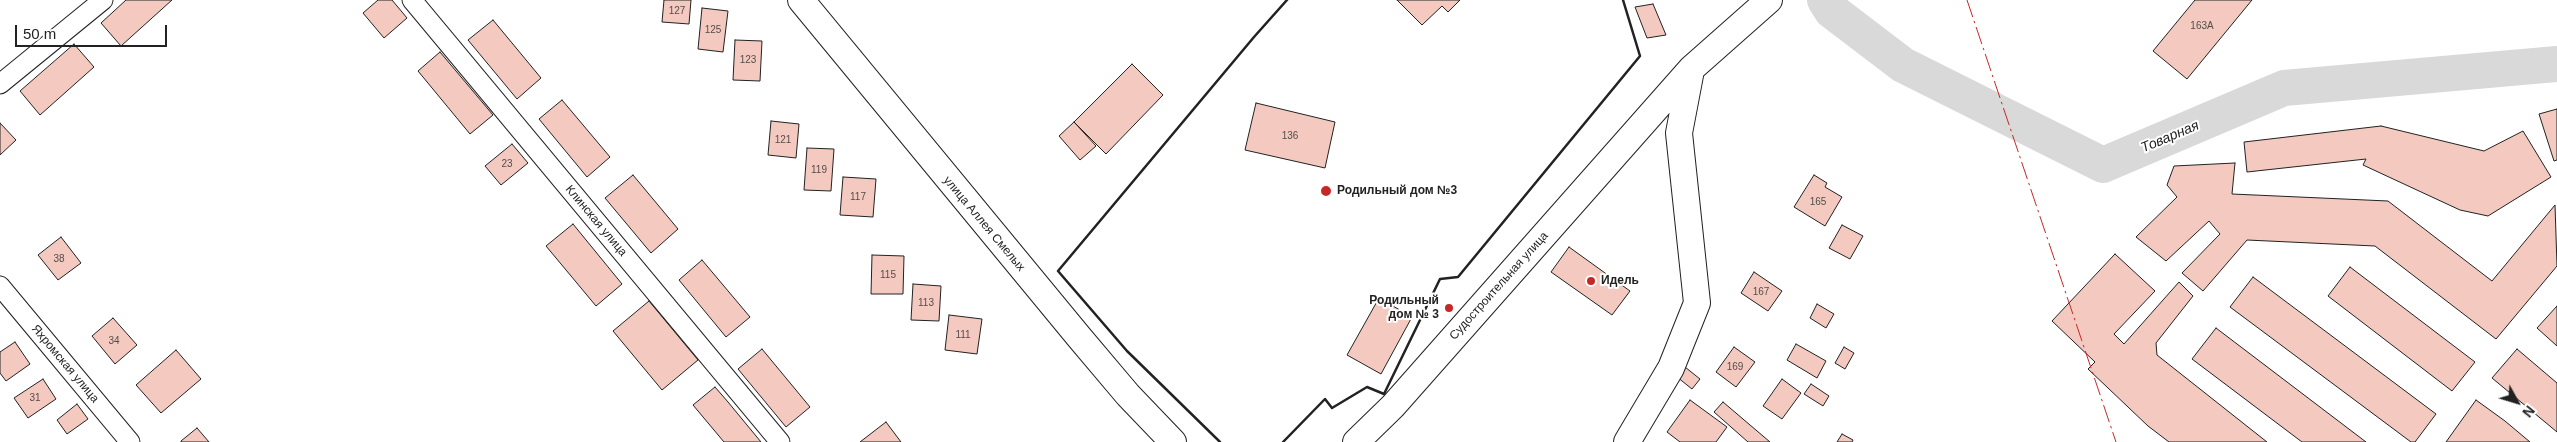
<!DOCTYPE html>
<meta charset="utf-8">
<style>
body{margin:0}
#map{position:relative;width:2557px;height:442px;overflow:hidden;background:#fff;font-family:Helvetica,sans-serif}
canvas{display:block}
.north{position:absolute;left:2492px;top:377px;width:50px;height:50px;-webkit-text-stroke:4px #fff;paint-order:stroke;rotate:129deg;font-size:14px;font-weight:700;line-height:20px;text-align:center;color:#222}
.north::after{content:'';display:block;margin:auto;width:18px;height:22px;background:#222;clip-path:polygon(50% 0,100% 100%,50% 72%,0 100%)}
.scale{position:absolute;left:15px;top:25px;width:152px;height:22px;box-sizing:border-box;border:2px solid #222;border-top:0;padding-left:6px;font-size:15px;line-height:18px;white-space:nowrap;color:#222;-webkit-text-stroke:4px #fff;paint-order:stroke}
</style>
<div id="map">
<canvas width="2557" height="442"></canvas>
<div class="north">N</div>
<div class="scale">50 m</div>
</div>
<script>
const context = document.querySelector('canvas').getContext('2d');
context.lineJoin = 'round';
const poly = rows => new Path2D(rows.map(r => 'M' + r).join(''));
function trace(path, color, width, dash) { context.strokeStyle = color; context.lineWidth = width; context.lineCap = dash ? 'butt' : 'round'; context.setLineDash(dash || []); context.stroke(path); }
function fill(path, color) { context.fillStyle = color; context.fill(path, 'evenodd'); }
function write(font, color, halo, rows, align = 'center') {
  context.font = font + ' Helvetica,sans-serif'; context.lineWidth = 4; context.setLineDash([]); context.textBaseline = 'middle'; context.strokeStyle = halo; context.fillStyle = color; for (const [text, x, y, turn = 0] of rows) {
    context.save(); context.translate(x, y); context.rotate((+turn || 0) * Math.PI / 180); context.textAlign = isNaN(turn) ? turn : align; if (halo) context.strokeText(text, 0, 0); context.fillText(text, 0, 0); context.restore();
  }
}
const river = poly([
 [1825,0,1832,11,1903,65,2103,165,2284,88,2557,64]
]);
const building = poly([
 [126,0,172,0,121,46,101,23,126,0],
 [378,0,392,0,407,18,384,38,363,13,378,0],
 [664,0,691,0,689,24,662,22,664,0],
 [1397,0,1460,0,1448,12,1442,6,1422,25,1397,0],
 [2195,0,2252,0,2187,79,2153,51,2195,0],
 [1653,4,1666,35,1647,38,1635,7,1653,4],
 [702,8,728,11,723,52,698,49,702,8],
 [493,20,541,78,517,99,468,40,493,20],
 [735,40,762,41,760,81,733,80,735,40],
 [74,44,94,67,40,115,20,91,74,44],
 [440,52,493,115,470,134,418,71,440,52],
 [1132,64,1163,95,1106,154,1074,122,1132,64],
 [562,100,610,157,587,177,539,119,562,100],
 [1256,103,1335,122,1325,168,1245,150,1256,103],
 [2557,109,2557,160,2554,161,2539,114,2557,109],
 [771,121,799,124,796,158,768,155,771,121],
 [1074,122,1096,146,1080,160,1059,136,1074,122],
 [0,123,16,140,0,155,0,123],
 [2381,126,2484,151,2523,131,2551,177,2488,216,2460,210,2363,165,2366,159,2247,172,2244,142,2381,126],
 [512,144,528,163,501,185,485,166,512,144],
 [807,148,834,149,831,191,804,190,807,148],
 [2235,163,2232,194,2388,201,2492,281,2555,205,2557,266,2496,339,2375,246,2247,240,2203,291,2182,273,2220,234,2209,221,2166,261,2136,237,2177,197,2167,185,2174,166,2235,163],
 [633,175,678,229,651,253,605,198,633,175],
 [1814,175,1827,183,1825,187,1842,197,1825,226,1794,207,1814,175],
 [843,177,876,179,873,217,840,215,843,177],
 [573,224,622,284,596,306,546,246,573,224],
 [1842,225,1863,236,1850,259,1829,248,1842,225],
 [61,237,81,263,58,280,38,255,61,237],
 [1569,247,1630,291,1612,315,1551,272,1569,247],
 [2115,254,2155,291,2114,334,2124,344,2179,282,2193,296,2156,343,2157,355,2267,442,2169,442,2148,426,2088,369,2095,362,2052,321,2115,254],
 [872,255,904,256,903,294,871,294,872,255],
 [702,260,750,317,726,337,679,280,702,260],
 [2350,267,2475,362,2452,391,2328,296,2350,267],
 [1754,272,1782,291,1768,311,1741,293,1754,272],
 [2253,277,2436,414,2415,442,2411,442,2230,307,2253,277],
 [913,284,941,286,939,321,911,320,913,284],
 [1379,298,1412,317,1381,374,1347,355,1379,298],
 [649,301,698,360,662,390,613,331,649,301],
 [1817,304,1834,314,1826,328,1810,318,1817,304],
 [2557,306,2557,346,2537,328,2557,306],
 [949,315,982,319,977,354,945,350,949,315],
 [113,318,137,345,115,364,92,336,113,318],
 [2216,328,2366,442,2302,442,2192,359,2216,328],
 [15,342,30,364,6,381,0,373,0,352,15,342],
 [1796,344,1826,361,1817,378,1787,360,1796,344],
 [1734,347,1755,362,1736,387,1716,372,1734,347],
 [1844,347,1854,353,1845,369,1835,363,1844,347],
 [762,349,810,407,786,427,738,369,762,349],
 [2517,349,2557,383,2557,432,2492,378,2517,349],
 [176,350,201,379,161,413,136,385,176,350],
 [1685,367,1700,379,1692,389,1677,377,1685,367],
 [43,379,56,399,28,418,14,398,43,379],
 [1782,379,1801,393,1782,419,1763,406,1782,379],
 [1811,384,1829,396,1823,406,1804,394,1811,384],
 [715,387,728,402,761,442,724,442,693,405,715,387],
 [1690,400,1727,427,1716,442,1680,442,1667,432,1690,400],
 [2476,400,2505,421,2530,442,2446,442,2476,400],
 [1723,402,1770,442,1748,442,1714,412,1723,402],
 [77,404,88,419,67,434,57,420,77,404],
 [886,422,901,442,860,442,886,422],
 [197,428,209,442,181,442,181,441,197,428],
 [1842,434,1853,440,1852,442,1837,442,1842,434]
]);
const minor = poly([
 [412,0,780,442],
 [0,84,103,0],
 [0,286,130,442]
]);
const secondary = poly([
 [801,0,1079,337,1128,395,1173,442],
 [1356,442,1393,406,1691,69,1769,0],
 [1627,442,1671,368,1697,303,1679,133,1691,70]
]);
const wall = poly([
 [1220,442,1127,351,1058,271,1254,37,1287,0],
 [1283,442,1325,399,1332,408,1367,387,1384,394,1440,279,1458,277,1640,56,1623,0]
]);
const power = poly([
 [1967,0,2116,442]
]);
const markers = [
 [1326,191,6,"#c62828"],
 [1591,281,5,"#c62828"],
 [1449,308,5,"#c62828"]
];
const numberNames = [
 ["127",677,11],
 ["163А",2202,26],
 ["125",713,30],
 ["123",748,60],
 ["136",1290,136],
 ["121",783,140],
 ["23",507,164],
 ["119",819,170],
 ["117",858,197],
 ["165",1818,202],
 ["38",59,259],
 ["115",888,275],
 ["167",1761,292],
 ["113",926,303],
 ["111",963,335],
 ["34",114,341],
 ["169",1735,367],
 ["31",35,398]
];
const poiNames = [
 ["Родильный дом №3",1337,191],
 ["Идель",1601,281],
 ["Родильный",1439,301,"right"],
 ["дом № 3",1439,315,"right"]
];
const streetNames = [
 ["Клинская улица",596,221,50],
 ["улица Аллея Смелых",984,224,50],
 ["Судостроительная улица",1499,286,-48],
 ["Яхромская улица",65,364,50]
];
const waterNames = [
 ["Товарная",2170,137,-23]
];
trace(river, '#d9d9d9', 36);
fill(building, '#f3c9c0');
trace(building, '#222', 1);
trace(minor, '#222', 21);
trace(secondary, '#222', 28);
trace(minor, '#fff', 19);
trace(secondary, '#fff', 26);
trace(wall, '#222', 2.5);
trace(power, '#c62828', 1, [18, 4, 2.5, 4]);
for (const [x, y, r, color] of markers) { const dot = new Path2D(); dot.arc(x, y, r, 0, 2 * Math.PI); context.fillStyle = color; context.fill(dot); trace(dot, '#fff', 2); }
write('10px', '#564c4a', null, numberNames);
write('bold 12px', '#222', '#fff', poiNames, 'left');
write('12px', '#222', '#fff', streetNames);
write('italic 14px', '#222', '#fff', waterNames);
</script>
